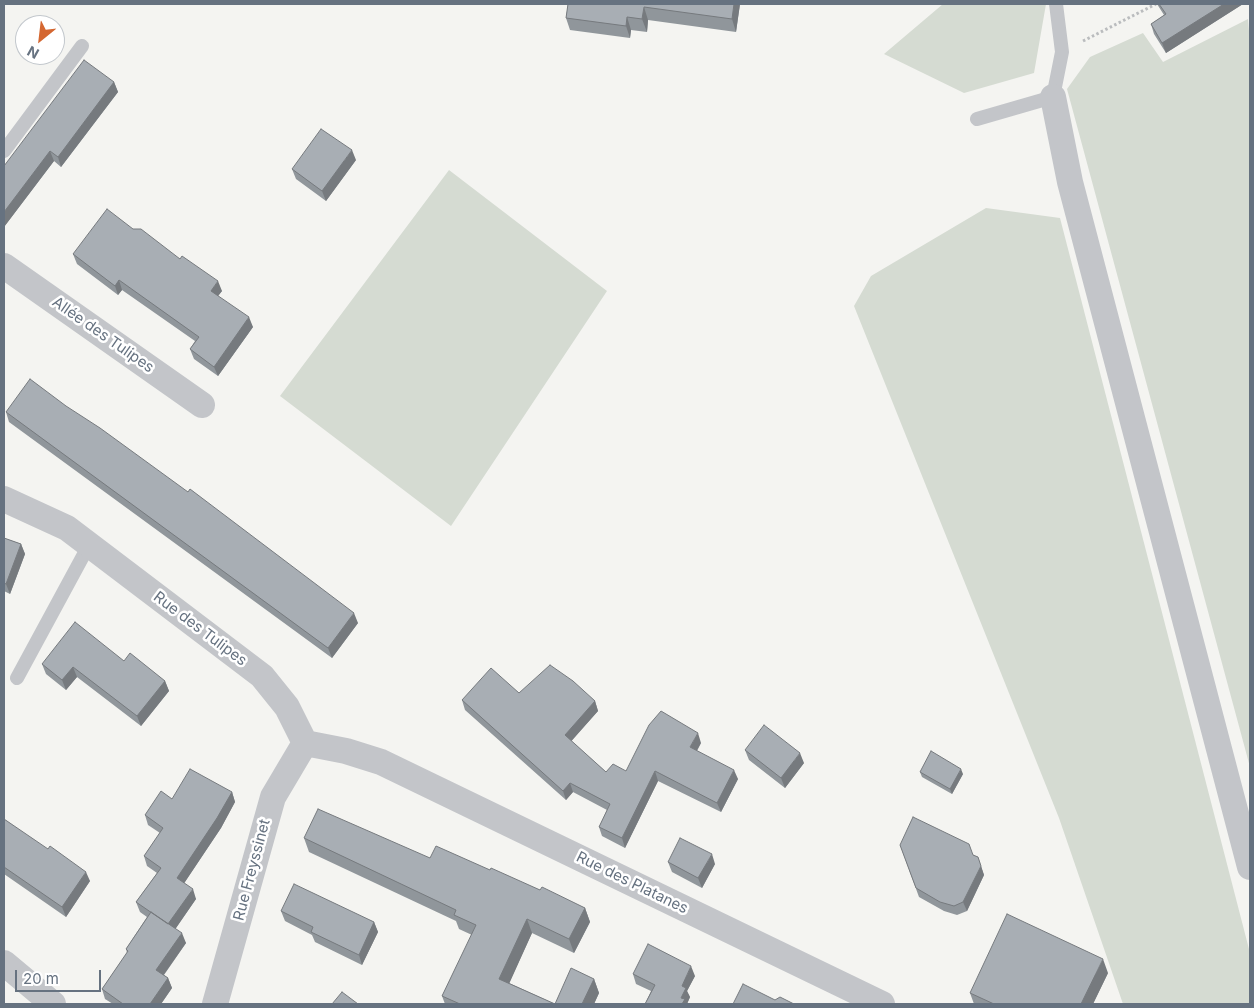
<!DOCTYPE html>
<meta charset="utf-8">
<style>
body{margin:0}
#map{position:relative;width:1254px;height:1008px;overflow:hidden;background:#f4f4f1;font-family:Inter,sans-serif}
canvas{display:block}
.frame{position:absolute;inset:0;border:5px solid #667280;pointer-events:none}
.north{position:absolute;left:15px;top:15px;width:50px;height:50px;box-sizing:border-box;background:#fff;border:1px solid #c2c7cc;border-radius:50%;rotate:209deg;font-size:14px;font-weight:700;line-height:20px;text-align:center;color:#667280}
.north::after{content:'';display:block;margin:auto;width:18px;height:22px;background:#d46731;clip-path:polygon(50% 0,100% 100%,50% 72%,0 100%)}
.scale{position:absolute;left:15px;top:970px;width:86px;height:22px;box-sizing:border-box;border:2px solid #667280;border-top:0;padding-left:6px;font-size:15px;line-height:18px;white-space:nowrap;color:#667280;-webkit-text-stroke:4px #fff;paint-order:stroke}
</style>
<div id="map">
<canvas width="1254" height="1008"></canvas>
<div class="frame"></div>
<div class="north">N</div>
<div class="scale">20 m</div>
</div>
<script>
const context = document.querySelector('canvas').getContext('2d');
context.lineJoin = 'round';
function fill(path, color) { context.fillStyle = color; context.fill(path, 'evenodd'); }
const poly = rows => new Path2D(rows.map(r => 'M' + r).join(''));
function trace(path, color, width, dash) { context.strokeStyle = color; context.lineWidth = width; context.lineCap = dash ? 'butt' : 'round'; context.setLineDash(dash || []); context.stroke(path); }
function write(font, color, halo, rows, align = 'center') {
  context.font = font + ' Inter,sans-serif'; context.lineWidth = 5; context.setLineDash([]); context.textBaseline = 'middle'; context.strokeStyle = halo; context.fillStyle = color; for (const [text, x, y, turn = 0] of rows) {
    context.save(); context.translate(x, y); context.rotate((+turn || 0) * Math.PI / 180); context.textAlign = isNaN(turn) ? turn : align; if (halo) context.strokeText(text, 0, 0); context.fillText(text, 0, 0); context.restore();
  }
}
const green = poly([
 [943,4,1046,4,1034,73,964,93,884,54],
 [1248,19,1250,43,1250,767,1067,89,1090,57,1143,33,1163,62],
 [449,170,607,291,451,526,280,396],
 [986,208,1060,218,1250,953,1250,1004,1123,1004,1059,818,854,306,871,276]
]);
const path = poly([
 [1083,41,1156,4]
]);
const lane = poly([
 [977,119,1053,97,1062,52,1056,4],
 [4,151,82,46],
 [17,678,89,545]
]);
const street = poly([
 [1053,97,1070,182,1250,867],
 [4,266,202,405],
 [4,499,67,528,262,676,287,707,305,743],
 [305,743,346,751,381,762,882,1004],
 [4,963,53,1004],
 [215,1004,273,797,305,743]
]);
const wall = poly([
 [568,4,740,4,736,32,648,20,647,32,631,30,630,38,570,30,566,18],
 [1157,4,1243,4,1166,53,1154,34,1151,24,1164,15],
 [114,82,118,92,61,167,54,161,4,227,4,166],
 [356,160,326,201,296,179,292,169],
 [133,229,222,291,218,296,253,327,218,376,194,359,190,349,195,341,122,290,118,295,77,264,73,254],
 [6,412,358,623,332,658,9,422],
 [4,538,21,544,25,554,10,594,4,591],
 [124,661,165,681,169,691,141,726,77,677,66,690,46,674,42,664],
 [462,700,595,701,598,711,571,741,606,772,626,771,701,743,697,751,738,779,721,812,658,781,625,848,602,836,599,827,607,810,573,792,566,800,465,710],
 [745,750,804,763,785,788,749,760],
 [920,772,963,774,952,794,922,777],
 [232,792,235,802,221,828,184,883,196,899,175,929,186,943,164,975,168,978,172,988,161,1004,113,1004,105,999,102,989,127,953,126,949,147,917,140,912,136,902,157,873,147,866,144,856,160,833,148,825,145,815,172,799],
 [4,819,90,881,66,917,4,874],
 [304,838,430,858,490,870,585,908,590,922,574,953,532,933,509,983,555,1004,594,979,599,993,594,1004,445,1004,442,996,472,935,459,929,456,921,309,852],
 [900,845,973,855,978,857,984,875,967,911,957,915,944,911,919,897],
 [668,862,715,864,702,888,672,872],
 [281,911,374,922,378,932,362,965,315,942,312,935,285,921],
 [1108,973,1093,1004,974,1004,970,993],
 [633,974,695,976,687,991,690,997,687,1004,645,1004,651,991,636,984]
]);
const shadedWall = poly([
 [734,4,740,4,736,32,732,19],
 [1224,4,1243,4,1166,53,1162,43],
 [644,7,648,20,647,32,642,19],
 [627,17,631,30,630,38,626,26],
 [114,82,118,92,61,167,58,157],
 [352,150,356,160,326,201,322,191],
 [50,151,54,161,4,227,4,212],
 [119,280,122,290,118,295,115,286],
 [218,281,222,291,214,301,211,291],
 [249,317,253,327,218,376,214,367],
 [21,544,25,554,10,594,6,584],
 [354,613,358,623,332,658,328,648],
 [73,667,77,677,66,690,62,680],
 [165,681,169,691,141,726,137,716],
 [595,701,598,711,568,745,565,735],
 [698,733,701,743,693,757,690,747],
 [800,753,804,763,785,788,781,778],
 [961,769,963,774,952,794,950,789],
 [734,770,738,779,721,812,717,803],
 [655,771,658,781,625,848,622,838],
 [570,783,573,792,566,800,563,791],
 [232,792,235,802,221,828,181,888,177,878],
 [712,854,715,864,702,888,698,878],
 [981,866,984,875,967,911,963,902],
 [86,872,90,881,66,917,62,907],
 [193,889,196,899,172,934,168,924],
 [585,908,590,922,574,953,569,939],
 [527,919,532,933,505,993,499,979],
 [374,922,378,932,362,965,359,955],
 [182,933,186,943,160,980,156,970],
 [1103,959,1108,973,1093,1004,1081,1004],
 [691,966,695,976,687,991,690,997,687,1004,682,1004,682,986],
 [168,978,172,988,161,1004,150,1004],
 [594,979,599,993,594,1004,582,1004]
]);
const building = poly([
 [568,4,734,4,732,19,644,7,642,19,627,17,626,26,566,18,568,4],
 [1159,4,1224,4,1162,43,1151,24,1166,14,1159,4],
 [84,60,114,82,58,157,50,151,4,212,4,166,84,60],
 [321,129,352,150,322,191,292,169,321,129],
 [107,209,133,229,141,229,180,259,182,256,218,281,211,291,249,317,214,367,190,349,199,337,119,280,115,286,73,254,107,209],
 [30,379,66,406,100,428,188,492,190,489,354,613,328,648,6,412,30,379],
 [4,538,21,544,6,584,4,583,4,538],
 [75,622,124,661,130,653,165,681,137,716,73,667,62,680,42,664,75,622],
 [550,665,573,681,595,701,565,735,606,772,613,764,626,771,649,725,661,711,698,733,690,747,734,770,717,803,655,771,622,838,599,827,610,804,570,783,563,791,462,700,491,668,519,693,550,665],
 [764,725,800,753,781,778,745,750,764,725],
 [931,751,961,769,950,789,920,772,931,751],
 [190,769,232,792,217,818,177,878,193,889,168,924,136,902,161,868,144,856,163,828,145,815,161,791,172,799,190,769],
 [318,809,430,858,436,846,490,870,491,868,540,890,542,887,585,908,569,939,527,919,499,979,555,1004,571,968,594,979,582,1004,460,1004,442,996,476,925,454,915,456,910,304,838,318,809],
 [913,817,969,844,973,855,978,857,981,866,963,902,954,906,940,902,916,888,900,845,913,817],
 [4,819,48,849,50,846,86,872,62,907,4,867,4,819],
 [680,838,712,854,698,878,668,862,680,838],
 [294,884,374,922,359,955,311,932,313,927,281,911,294,884],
 [151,912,182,933,156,970,168,978,150,1004,123,1004,102,989,128,951,126,949,151,912],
 [1007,914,1103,959,1081,1004,994,1004,970,993,1007,914],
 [648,944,691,966,682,986,686,988,681,998,685,999,682,1004,645,1004,655,985,633,974,648,944],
 [743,984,775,1000,780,997,794,1004,733,1004,743,984],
 [342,992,358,1004,332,1004,342,992]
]);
const streetNames = [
 ["Allée des Tulipes",103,335,35],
 ["Rue des Tulipes",200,629,37],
 ["Rue Freyssinet",252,870,-75],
 ["Rue des Platanes",632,883,26]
];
fill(green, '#d5dbd2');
trace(path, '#babcbe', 3, [2.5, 2.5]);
trace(lane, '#c3c5c9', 14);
trace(street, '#c3c5c9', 26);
fill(wall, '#90969b');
fill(shadedWall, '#767a7e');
fill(building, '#a8aeb4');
trace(building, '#767a7e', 1);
write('15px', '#667280', '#fff', streetNames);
</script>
